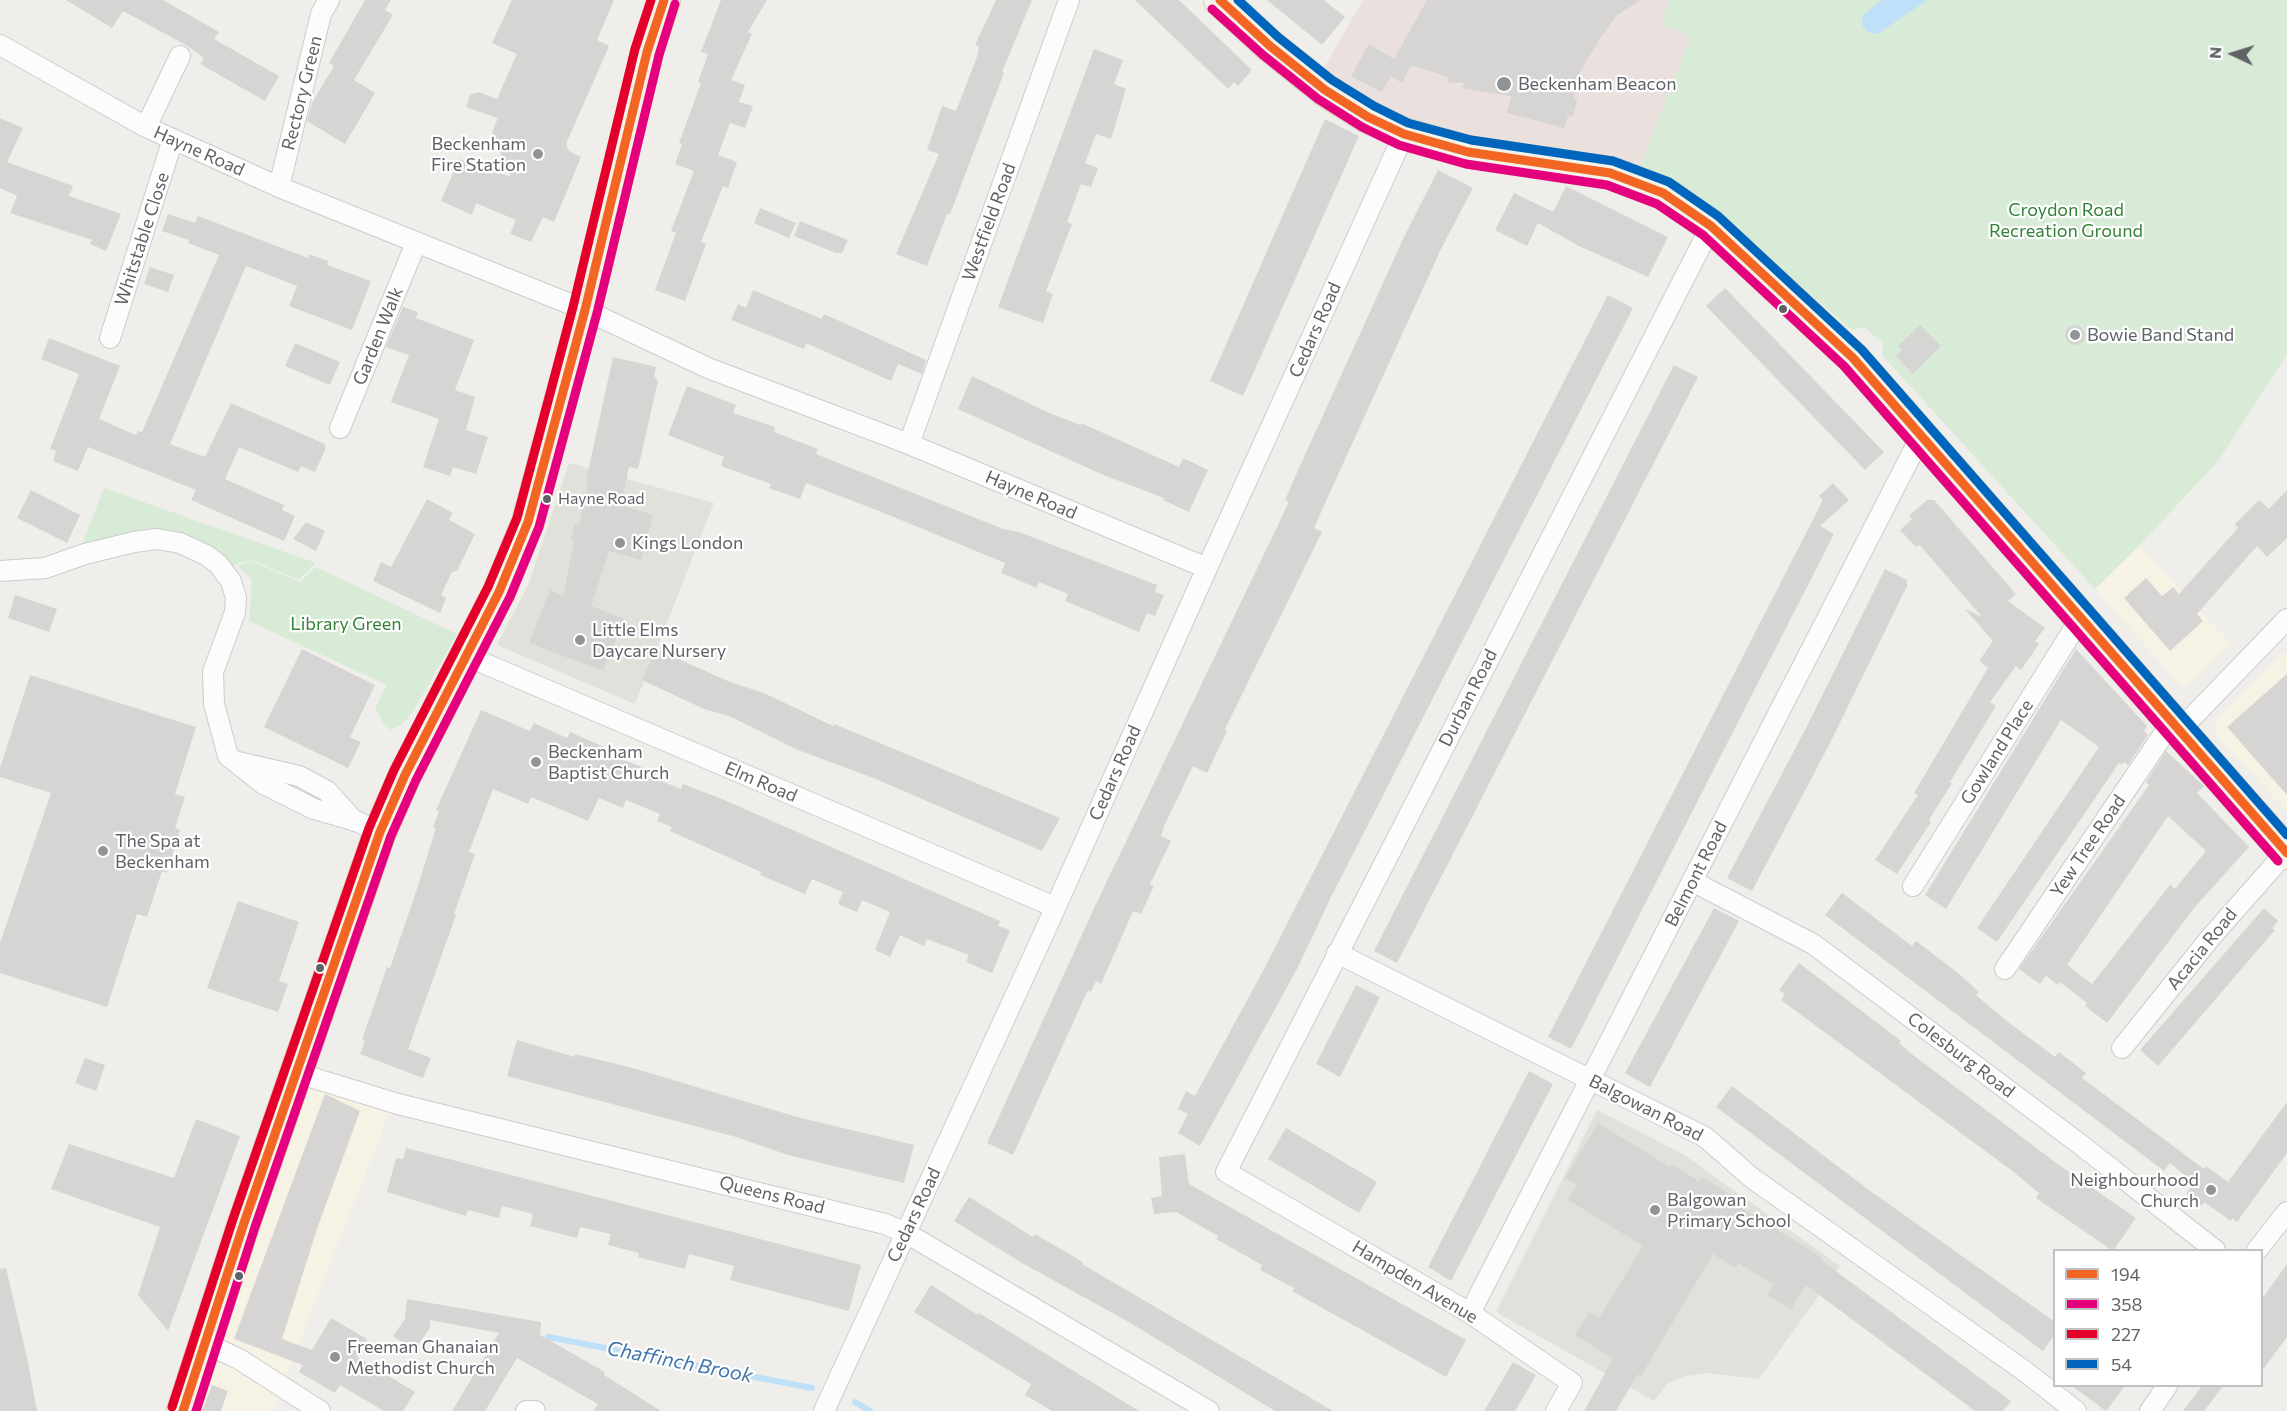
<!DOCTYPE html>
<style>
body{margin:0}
#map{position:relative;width:2287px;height:1411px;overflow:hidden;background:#efeeea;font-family:Commissioner,sans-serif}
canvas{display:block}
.legend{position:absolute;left:2053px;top:1249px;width:210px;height:138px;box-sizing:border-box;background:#fff;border:2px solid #bfc1c3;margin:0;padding:8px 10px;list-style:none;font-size:18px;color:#5f6368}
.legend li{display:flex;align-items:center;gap:12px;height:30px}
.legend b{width:30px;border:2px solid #bfc1c3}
.north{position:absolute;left:2203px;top:24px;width:60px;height:60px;-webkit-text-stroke:4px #fff;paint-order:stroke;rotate:274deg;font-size:16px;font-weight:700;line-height:24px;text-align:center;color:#5f6368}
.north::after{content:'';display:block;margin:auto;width:21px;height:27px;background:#5f6368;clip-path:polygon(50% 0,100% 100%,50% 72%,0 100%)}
</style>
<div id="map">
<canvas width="2287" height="1411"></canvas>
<ul class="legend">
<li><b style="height:8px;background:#f26522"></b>194</li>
<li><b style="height:8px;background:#e5007d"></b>358</li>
<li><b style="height:8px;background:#e4002b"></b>227</li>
<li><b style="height:8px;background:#0065bd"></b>54</li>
</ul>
<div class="north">N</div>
</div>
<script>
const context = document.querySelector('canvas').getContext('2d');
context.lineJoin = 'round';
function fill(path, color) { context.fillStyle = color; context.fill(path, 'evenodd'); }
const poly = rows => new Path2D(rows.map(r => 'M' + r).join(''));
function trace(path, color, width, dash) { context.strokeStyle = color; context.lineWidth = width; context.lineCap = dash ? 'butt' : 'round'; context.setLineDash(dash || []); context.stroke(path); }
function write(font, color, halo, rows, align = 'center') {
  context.font = font + ' Commissioner,sans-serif'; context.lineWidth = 4.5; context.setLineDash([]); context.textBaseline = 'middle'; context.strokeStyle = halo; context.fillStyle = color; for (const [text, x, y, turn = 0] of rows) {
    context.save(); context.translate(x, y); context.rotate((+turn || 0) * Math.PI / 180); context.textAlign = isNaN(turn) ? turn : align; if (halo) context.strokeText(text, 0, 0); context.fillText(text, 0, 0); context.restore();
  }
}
const commercial = poly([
 [2139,546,2231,644,2184,689,2095,589],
 [2286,651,2287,652,2287,812,2216,734,2215,728,2216,721],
 [309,1084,390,1111,272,1411,196,1411]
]);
const education = poly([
 [569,463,714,503,635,704,497,645,529,583],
 [1597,1110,1683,1154,1840,1266,1759,1379,1707,1373,1686,1376,1667,1384,1654,1401,1496,1312]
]);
const medical = poly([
 [1363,0,1669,0,1661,25,1692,36,1640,166,1477,142,1413,129,1321,73]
]);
const green = poly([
 [1669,0,2287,0,2287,354,2219,460,2139,546,2095,589,1882,355,1883,343,1864,327,1853,330,1848,327,1704,201,1665,177,1640,166,1691,36,1661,25],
 [104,488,316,563,299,580,251,560,229,566,197,541,173,530,136,531,81,547],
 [250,561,300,582,316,567,457,634,413,712,401,725,391,730,385,726,375,708,387,685,249,621,252,580,238,566]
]);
const water = poly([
 [1882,0,1927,0,1878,34,1868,32,1862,25,1863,15]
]);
const stream = poly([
 [548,1337,812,1388],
 [855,1402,870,1411]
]);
const building = poly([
 [66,0,163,0,219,32,214,39,279,76,265,101,200,64,204,58,186,45,123,11,112,28],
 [365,0,391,0,385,10,393,15,354,80,375,93,345,144,307,121,312,103,334,66,329,63],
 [512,0,614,0,597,40,609,46,566,144,569,151,581,157,554,222,543,217,531,242,510,234,516,220,476,203,472,215,441,201,459,159,511,177,492,132,498,118,466,107,470,95,478,92,497,99,517,54,492,43],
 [721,0,767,0,748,32,752,34,731,80,745,85,739,102,753,106,745,128,730,123,718,155,737,162,728,188,723,186,701,242,706,244,685,301,655,290,676,233,671,231,694,171,675,164,682,144,679,143,701,83,698,82,708,54,701,52],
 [996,0,1032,0,1002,72,1004,73,950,214,947,214,927,266,896,254,939,154,927,150,942,106,956,111,977,57,979,46,975,45],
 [1135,0,1179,0,1252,70,1238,86,1234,82,1228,89],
 [1267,0,1324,0,1345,17,1322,45],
 [1427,0,1641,0,1617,15,1599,40,1574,82,1578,84,1574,98,1577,100,1573,117,1568,116,1564,128,1507,113,1511,96,1462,88,1465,83,1447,82,1448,77,1411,65,1402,83,1391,76,1381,92,1351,76,1369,44,1394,59],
 [1094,49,1123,60,1114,84,1126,89,1111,139,1096,134,1085,163,1098,168,1091,187,1081,184,1067,222,1072,224,1046,291,1053,294,1043,323,998,307],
 [0,118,23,128,7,162,73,186,69,196,121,214,106,251,90,244,92,240,10,213,17,196,0,188],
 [1325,119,1359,136,1243,396,1210,381],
 [1438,170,1473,188,1442,247,1326,501,1314,528,1322,532,1225,729,1227,731,1207,773,1193,766,1164,826,1161,836,1171,841,1150,884,1154,886,1141,914,1133,911,1101,984,1096,981,1091,992,1088,990,1013,1155,987,1143,1096,904,1289,502,1285,500,1300,466,1403,239],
 [1566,186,1668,237,1648,277,1579,246,1538,223,1527,246,1495,230,1514,193,1553,212],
 [760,208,796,223,789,238,754,223],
 [168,214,195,223,198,216,308,258,309,254,328,261,327,265,371,281,352,330,289,306,297,286,246,266,170,444,205,457,231,403,325,444,325,450,315,472,301,466,298,472,239,447,225,479,284,505,282,510,295,516,284,541,191,500,196,490,88,447,78,471,53,461,56,451,50,449,79,374,41,359,49,338,120,366,99,419,136,435,138,431,142,432,219,255,188,243,189,240,162,231],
 [800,221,848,240,842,253,836,253,794,236],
 [150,267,174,275,168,292,144,284],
 [1725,288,1884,452,1865,470,1706,306],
 [753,290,822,319,824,314,926,360,922,374,898,364,891,381,806,343,804,349,731,320,738,304,746,308],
 [1608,295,1633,308,1332,895,1298,967,1200,1146,1178,1133,1188,1114,1178,1109,1186,1091,1195,1096,1264,969],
 [403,307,418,312,416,318,474,340,455,390,475,397,466,430,488,437,476,474,453,467,450,476,423,467,439,419,391,402,409,355,386,347],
 '2065 335a10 10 0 1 1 20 0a10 10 0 1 1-20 0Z',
 [1920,325,1941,346,1913,374,1896,356,1902,350,1898,346],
 [295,343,340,362,330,385,285,366],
 [613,357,656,367,654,376,658,381,638,469,629,467,621,505,653,515,641,560,609,551,591,606,624,619,603,671,529,643,550,590,563,596,574,541,571,541,575,524,579,525,588,482,586,481],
 [1674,365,1698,377,1397,963,1374,951],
 [972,376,1047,412,1080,425,1081,423,1179,467,1183,458,1208,470,1189,512,1163,500,1164,498,1101,474,958,409],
 [687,386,736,405,733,413,775,427,774,432,818,449,816,454,1003,529,1019,532,1157,585,1155,592,1164,595,1155,616,1147,613,1139,632,1065,601,1068,594,1039,582,1037,588,1001,573,1005,563,879,511,806,483,800,499,769,488,771,484,721,466,724,457,668,435],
 [1833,483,1849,500,1820,526,1834,534,1571,1049,1548,1037,1823,500,1819,496],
 [31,490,80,515,67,543,17,518],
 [2287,490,2287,538,2267,557,2257,546,2197,614,2203,621,2170,651,2124,598,2146,578,2162,596,2173,587,2179,594,2238,528,2235,524,2259,500,2269,509],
 [427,499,453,513,449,520,475,534,457,571,452,572,441,595,446,598,440,613,373,581,381,562,391,567],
 [1927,500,1934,500,2016,594,2008,601,2045,628,2035,641,2039,644,2021,670,2016,666,1990,702,1996,706,1950,782,1952,783,1929,820,1931,822,1897,874,1875,860,1918,795,1914,793,1988,668,1979,661,1993,641,1965,609,1982,617,1924,550,1919,545,1916,547,1900,530,1912,519,1909,516],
 [306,522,325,531,316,551,293,539],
 [1885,569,1907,580,1907,586,1830,743,1752,891,1727,878,1805,730],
 [15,595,57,609,49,632,8,618],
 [302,649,375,685,350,737,361,742,348,768,264,727],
 [656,649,730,682,764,693,833,726,834,724,1060,818,1042,851,876,779,798,750,729,716,704,709,642,680],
 [2076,649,2147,726,2144,731,2148,735,2128,765,2124,762,2122,765,2119,763,1997,942,1977,928,2099,747,2061,720,1946,909,1925,895],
 [2287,674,2287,795,2227,727],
 [30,675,196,727,175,794,185,797,175,828,180,830,167,873,162,871,147,917,137,914,107,1007,0,973,0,943,51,793,0,777,0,768],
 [481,710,530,731,534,723,567,738,570,732,618,753,616,757,650,770,647,775,681,789,683,784,722,799,1000,921,998,926,1010,930,992,973,966,962,969,955,927,939,924,946,900,935,890,957,875,950,890,912,862,900,857,912,838,904,843,892,812,879,805,894,760,875,761,872,670,831,672,827,657,821,660,814,626,800,623,808,599,798,588,821,531,797,528,804,493,789,469,852,475,854,454,914,456,915,408,1049,431,1058,423,1078,360,1054,365,1041,362,1040,387,967,390,968,417,889,436,828,433,827,439,811,436,810],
 [2166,751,2204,786,2197,793,2249,847,2194,908,2107,1023,2085,1006,2087,1003,2060,982,2058,985,2046,976,2040,984,2019,969,2149,785,2146,782],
 [2168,816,2206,851,2175,889,2170,885,2092,984,2067,965],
 [1842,893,1912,946,1916,941,1958,973,1979,992,1976,995,2008,1022,2055,1057,2059,1052,2086,1073,2082,1078,2204,1169,2206,1166,2228,1182,2287,1102,2287,1153,2237,1222,2232,1218,2231,1221,2204,1202,2202,1206,2186,1194,2194,1183,2170,1163,2164,1171,1825,915],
 [238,901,299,922,279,981,288,984,278,1012,207,988],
 [1714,908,1739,921,1650,1087,1625,1073],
 [2264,908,2278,921,2272,928,2275,930,2158,1066,2140,1050],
 [1799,963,1901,1041,1899,1043,1913,1055,2059,1165,2136,1218,2113,1251,2036,1198,2039,1193,2011,1170,1781,1000,1785,994,1779,990],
 [1356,985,1380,997,1340,1077,1316,1064],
 [517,1040,575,1057,575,1054,633,1068,797,1117,914,1145,904,1183,788,1155,736,1137,507,1076],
 [85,1058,105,1065,96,1091,75,1083],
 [1529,1071,1553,1084,1451,1281,1428,1267],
 [1732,1086,1869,1190,2055,1322,2055,1334,2043,1351,1716,1107],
 [325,1094,360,1111,318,1226,282,1339,312,1350,331,1318,367,1339,357,1357,415,1392,403,1411,384,1411,340,1385,335,1393,299,1372,303,1365,234,1339],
 [196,1119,240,1136,168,1331,138,1295,160,1227,51,1189,69,1144,174,1178],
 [1598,1123,1670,1167,1672,1164,1699,1181,1702,1177,1733,1196,1730,1201,1823,1258,1821,1260,2011,1401,2003,1411,1975,1411,1806,1285,1791,1309,1767,1295,1774,1285,1738,1263,1735,1268,1713,1254,1641,1376,1638,1374,1616,1411,1584,1411,1613,1359,1575,1335,1589,1312,1599,1318,1643,1246,1568,1200,1577,1185,1565,1178],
 [1286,1128,1377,1182,1359,1213,1268,1159],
 [406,1148,861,1265,849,1311,730,1280,734,1266,689,1254,685,1269,638,1257,639,1253,608,1245,611,1234,580,1227,577,1238,530,1226,533,1214,502,1206,499,1218,468,1210,466,1216,387,1192,396,1158,403,1159],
 [1185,1154,1189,1184,1466,1340,1446,1377,1292,1291,1294,1288,1260,1270,1262,1265,1216,1239,1218,1236,1176,1212,1154,1214,1151,1198,1162,1196,1159,1157],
 [969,1197,1033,1237,1035,1234,1083,1262,1082,1264,1333,1411,1275,1411,1127,1321,1022,1263,954,1221],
 [2287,1264,2287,1337,2262,1371,2262,1299],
 [6,1268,28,1362,37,1411,0,1411,0,1269],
 [931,1285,978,1315,979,1313,1139,1411,1052,1411,1025,1395,1031,1384,914,1312],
 [407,1299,541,1322,540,1335,605,1372,604,1375,661,1411,593,1411,598,1404,517,1358,485,1411,452,1411,499,1333,430,1320,430,1328,414,1350,393,1336,405,1319],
 [1513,1362,1536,1375,1527,1391,1515,1411,1484,1411],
 [212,1385,228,1391,221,1411,202,1411],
 [2072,1386,2125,1386,2106,1411],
 [2202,1386,2223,1386,2204,1411,2183,1411]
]);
const minor = poly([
 [0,45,146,127,279,187,585,310,708,368,909,444,1207,568],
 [146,127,180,56],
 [279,187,321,14,329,0],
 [110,338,173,139],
 [340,428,416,243],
 [909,444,1069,0],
 [0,571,45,568,85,554,134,542,157,539,180,543,206,555,218,564,231,581,236,598,235,612,213,672,214,704,228,756,262,783,314,809,356,821,380,832],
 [467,656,1055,907],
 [2179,731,2287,619],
 [238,762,299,776,327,791,354,821],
 [1692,881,1813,944,2081,1145,2215,1250],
 [1913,886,2080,619],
 [1337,953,1705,1137,1752,1178,2023,1370,2076,1411],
 [2005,969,2171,723],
 [2122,1048,2211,937,2286,852],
 [297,1073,398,1104,885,1224,906,1233,1209,1411],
 [2257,1250,2287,1212],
 [1470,1313,1921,436],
 [205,1343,239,1359,320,1411],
 [526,1411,535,1411],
 [824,1411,1044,933,1207,568,1404,134],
 [1556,1411,1572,1383,1470,1313,1226,1172,1711,226],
 [2150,1411,2167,1386]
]);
const primary = poly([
 [1220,0,1270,46,1325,90,1368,117,1404,134,1468,152,1610,173,1663,193,1711,226,1853,358,2287,853],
 [183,1411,244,1223,380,832,405,775,499,592,528,522,585,310,647,52,664,0]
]);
const bus1 = poly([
 [1220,0,1270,46,1325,90,1368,117,1404,134,1468,152,1610,173,1663,193,1711,226,1853,358,2287,853],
 [183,1411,244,1223,380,832,405,775,499,592,528,522,585,310,647,52,664,0]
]);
const bus2 = poly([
 [1212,9,1263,55,1318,99,1362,127,1399,145,1466,164,1607,185,1657,204,1703,235,1844,366,2278,861],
 [196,1411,255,1227,391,836,416,780,510,597,539,527,597,313,659,55,675,4]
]);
const bus3 = poly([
 [172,1407,233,1219,369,828,394,770,488,587,517,518,573,307,635,49,651,0]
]);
const bus4 = poly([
 [1238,0,1278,37,1332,80,1374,106,1408,123,1471,140,1613,161,1669,182,1718,216,1862,350,2287,835]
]);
const markers = [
 [1504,84,8,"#919496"],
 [538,154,6,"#919496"],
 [1783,309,5,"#5f6368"],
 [2075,335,6,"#919496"],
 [547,499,5,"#5f6368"],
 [620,543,6,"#919496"],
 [580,640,6,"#919496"],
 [536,762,6,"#919496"],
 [103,851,6,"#919496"],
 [320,968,5,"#5f6368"],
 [2211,1190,6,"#919496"],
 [1655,1210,6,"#919496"],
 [239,1276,5,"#5f6368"],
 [335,1357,6,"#919496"]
];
const busNames = [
 ["Hayne Road",558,499]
];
const poiNames = [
 ["Beckenham Beacon",1518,84],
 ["Beckenham",526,144,"right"],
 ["Fire Station",526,165,"right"],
 ["Bowie Band Stand",2087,335],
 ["Kings London",632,543],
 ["Little Elms",592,630],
 ["Daycare Nursery",592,651],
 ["Beckenham",548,752],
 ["Baptist Church",548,773],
 ["The Spa at",115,841],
 ["Beckenham",115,862],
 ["Neighbourhood",2199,1180,"right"],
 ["Church",2199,1201,"right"],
 ["Balgowan",1667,1200],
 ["Primary School",1667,1221],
 ["Freeman Ghanaian",347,1347],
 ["Methodist Church",347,1368]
];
const streetNames = [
 ["Rectory Green",302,93,-76],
 ["Hayne Road",199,151,24],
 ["Westfield Road",989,222,-70],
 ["Whitstable Close",142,239,-72],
 ["Cedars Road",1315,330,-66],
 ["Garden Walk",378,336,-68],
 ["Hayne Road",1031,495,23],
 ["Durban Road",1468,698,-63],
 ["Gowland Place",1997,752,-58],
 ["Cedars Road",1115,773,-66],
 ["Elm Road",761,782,23],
 ["Yew Tree Road",2088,846,-56],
 ["Belmont Road",1696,874,-63],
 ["Acacia Road",2202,949,-51],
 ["Colesburg Road",1961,1055,37],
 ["Balgowan Road",1646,1108,27],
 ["Queens Road",772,1195,14],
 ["Cedars Road",914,1215,-65],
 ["Hampden Avenue",1415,1282,31]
];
const parkNames = [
 ["Croydon Road",2066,210],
 ["Recreation Ground",2066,231],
 ["Library Green",346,624]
];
const waterNames = [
 ["Chaffinch Brook",680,1362,11]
];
fill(commercial, '#f7f3e4');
fill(education, '#e2e0da');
fill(medical, '#eae0de');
fill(green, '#d8ebd6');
fill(water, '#bfe0f9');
trace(stream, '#bfe0f9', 6);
fill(building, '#d6d5d3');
trace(minor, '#cbcccc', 22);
trace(primary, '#d7ceb8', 34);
trace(minor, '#fdfcfc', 20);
trace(primary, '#f4f2e9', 32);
trace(bus1, '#f26522', 9);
trace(bus2, '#e5007d', 9);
trace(bus3, '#e4002b', 9);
trace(bus4, '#0065bd', 9);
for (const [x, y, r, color] of markers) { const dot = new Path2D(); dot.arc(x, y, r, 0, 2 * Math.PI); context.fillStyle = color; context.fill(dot); trace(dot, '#fff', 2); }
write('16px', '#5f6368', '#fff', busNames, 'left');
write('18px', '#5f6368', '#fff', poiNames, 'left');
write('18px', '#5f6368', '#fff', streetNames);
write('18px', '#348238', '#fff', parkNames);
write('italic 20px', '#4174aa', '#fff', waterNames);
</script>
